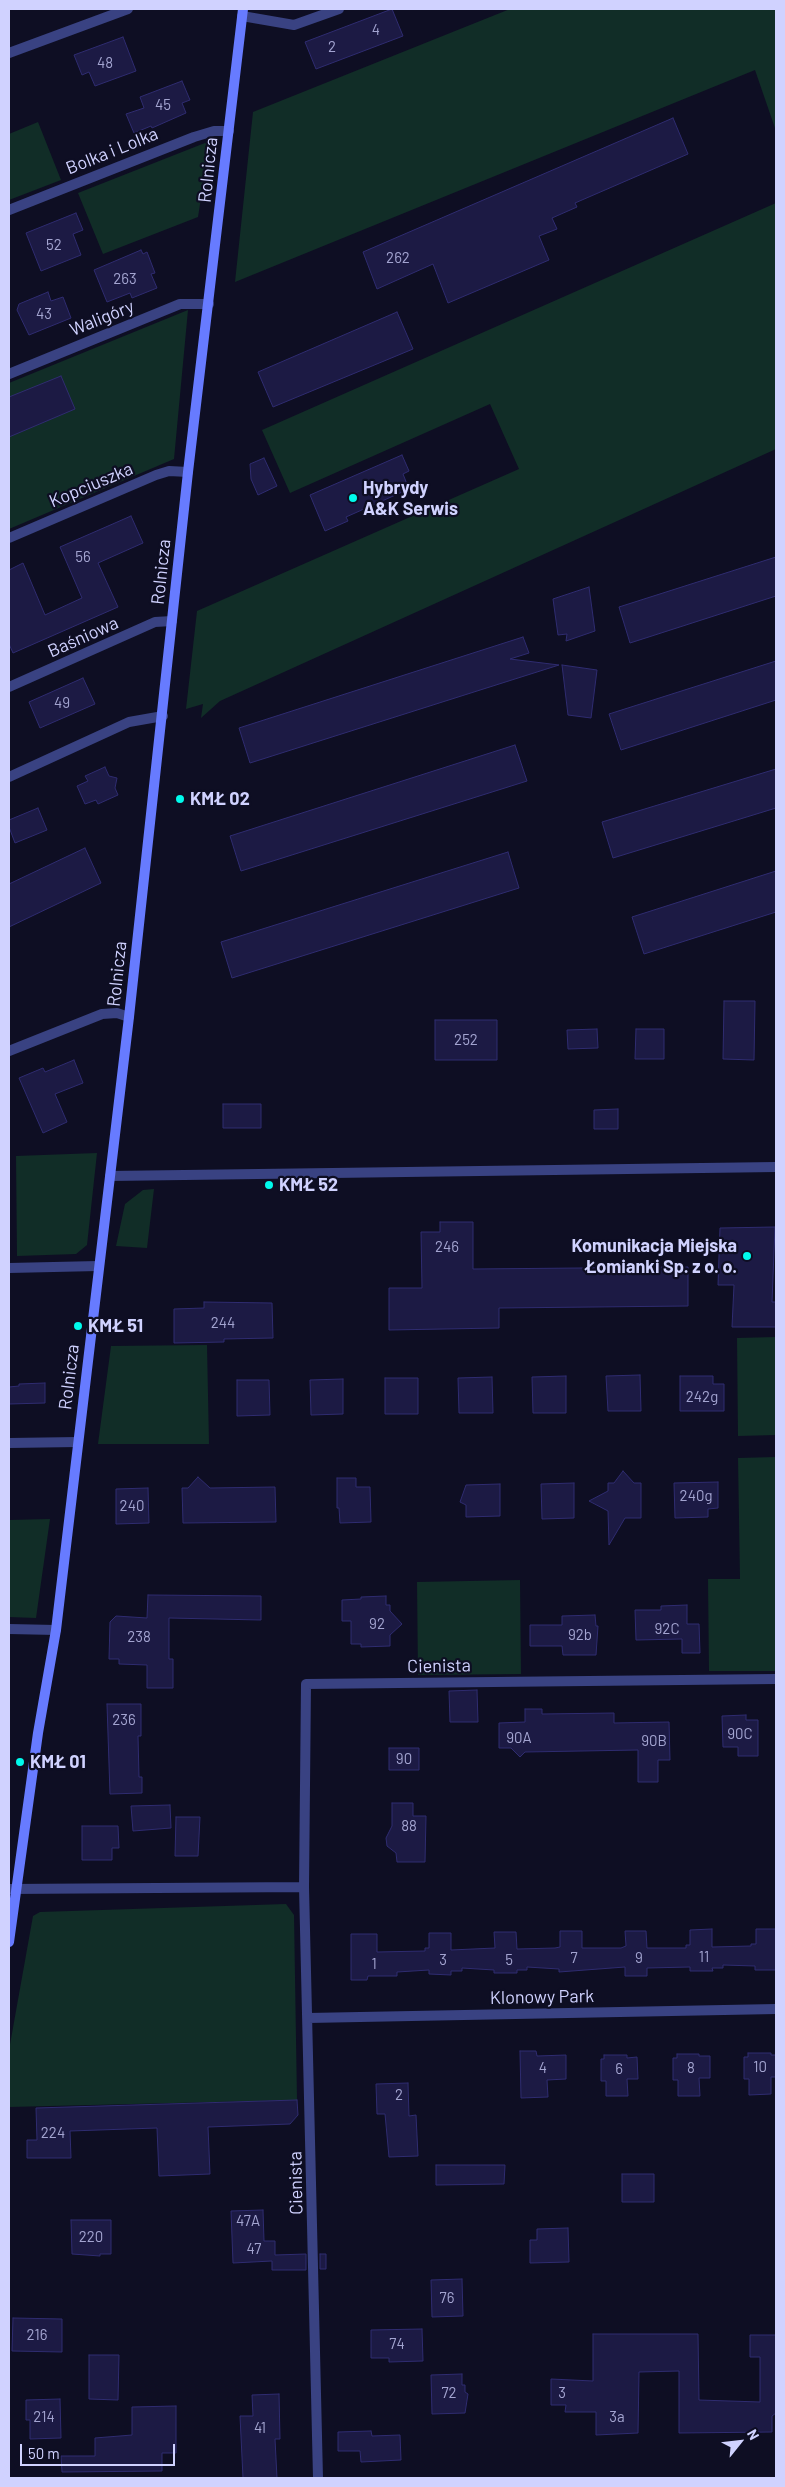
<!DOCTYPE html>
<meta charset="utf-8">
<style>
body{margin:0}
#map{position:relative;width:785px;height:2487px;overflow:hidden;background:#0e0e23;font-family:Barlow,sans-serif}
canvas{display:block}
.frame{position:absolute;inset:0;border:10px solid #d0d2ff;pointer-events:none}
.north{position:absolute;left:715px;top:2417px;width:50px;height:50px;-webkit-text-stroke:4px #0e0e23;paint-order:stroke;rotate:61deg;font-size:14px;font-weight:700;line-height:20px;text-align:center;color:#d0d2ff}
.north::after{content:'';display:block;margin:auto;width:18px;height:22px;background:#d0d2ff;clip-path:polygon(50% 0,100% 100%,50% 72%,0 100%)}
.scale{position:absolute;left:20px;top:2444px;width:155px;height:22px;box-sizing:border-box;border:2px solid #d0d2ff;border-top:0;padding-left:6px;font-size:15px;line-height:18px;white-space:nowrap;color:#d0d2ff;-webkit-text-stroke:4px #0e0e23;paint-order:stroke}
</style>
<div id="map">
<canvas width="785" height="2487"></canvas>
<div class="frame"></div>
<div class="north">N</div>
<div class="scale">50 m</div>
</div>
<script>
const context = document.querySelector('canvas').getContext('2d');
context.lineJoin = 'round';
function fill(path, color) { context.fillStyle = color; context.fill(path, 'evenodd'); }
const poly = rows => new Path2D(rows.map(r => 'M' + r).join(''));
function trace(path, color, width, dash) { context.strokeStyle = color; context.lineWidth = width; context.lineCap = dash ? 'butt' : 'round'; context.setLineDash(dash || []); context.stroke(path); }
function write(font, color, halo, rows, align = 'center') {
  context.font = font + ' Barlow,sans-serif'; context.lineWidth = 4.5; context.setLineDash([]); context.textBaseline = 'middle'; context.strokeStyle = halo; context.fillStyle = color; for (const [text, x, y, turn = 0] of rows) {
    context.save(); context.translate(x, y); context.rotate((+turn || 0) * Math.PI / 180); context.textAlign = isNaN(turn) ? turn : align; if (halo) context.strokeText(text, 0, 0); context.fillText(text, 0, 0); context.restore();
  }
}
const green = poly([
 [510,9,776,9,776,131,755,70,235,282,253,112],
 [38,122,61,180,9,200,9,134],
 [210,141,198,217,103,254,78,193],
 [776,203,776,449,220,701,201,718,203,704,186,709,197,611,519,469,490,404,290,493,262,430],
 [188,310,174,459,9,529,9,383],
 [97,1153,87,1245,76,1254,17,1256,16,1156],
 [154,1189,147,1248,116,1246,125,1204,143,1190],
 [776,1337,776,1435,738,1436,737,1338],
 [207,1345,209,1444,98,1444,111,1346],
 [776,1457,776,1671,709,1671,708,1579,740,1579,738,1458],
 [50,1519,36,1618,9,1617,9,1520],
 [520,1580,521,1674,418,1675,417,1582],
 [286,1904,294,1915,297,2100,9,2107,9,2050,33,1916,40,1912]
]);
const building = poly([
 [392,9,403,36,316,69,305,42,392,9],
 [123,37,136,71,95,86,89,72,82,75,74,55,123,37],
 [182,81,190,100,182,103,186,113,152,128,151,126,134,133,126,114,144,108,140,97,182,81],
 [673,118,688,154,575,203,577,207,552,218,557,229,539,236,549,260,448,303,433,264,377,289,363,252,673,118],
 [76,213,83,230,73,234,81,255,41,271,26,233,76,213],
 [141,250,143,254,147,252,155,273,151,274,157,288,132,298,130,293,107,302,94,270,141,250],
 [48,292,51,301,63,297,71,318,29,335,17,310,19,304,48,292],
 [397,312,413,349,273,407,258,372,397,312],
 [61,376,75,409,9,437,9,397,61,376],
 [402,455,409,471,403,474,409,489,346,517,348,521,325,531,310,495,402,455],
 [264,458,277,486,258,495,251,479,250,464,264,458],
 [131,516,143,543,98,563,118,607,13,653,9,644,9,570,23,563,45,615,82,598,60,547,131,516],
 [776,557,776,596,630,643,619,607,776,557],
 [589,587,595,631,566,641,567,634,558,635,553,599,589,587],
 [523,637,529,653,510,659,559,665,250,763,239,728,523,637],
 [776,661,776,700,621,750,609,714,776,661],
 [562,665,597,670,591,718,568,715,562,665],
 [83,678,95,704,40,728,29,702,83,678],
 [515,745,527,781,241,871,230,836,515,745],
 [105,767,109,776,117,778,115,788,118,795,98,804,96,800,85,804,77,786,88,781,85,776,105,767],
 [776,769,776,808,613,858,602,822,776,769],
 [38,808,47,830,15,843,9,827,9,820,38,808],
 [85,848,101,883,9,927,9,884,85,848],
 [508,852,519,888,232,978,221,942,508,852],
 [776,871,776,912,644,954,632,917,776,871],
 [724,1001,755,1001,754,1060,723,1059,724,1001],
 [435,1020,497,1020,497,1060,435,1060,435,1020],
 [597,1029,598,1048,568,1049,567,1030,597,1029],
 [636,1029,664,1029,664,1059,635,1059,636,1029],
 [74,1060,83,1083,55,1094,67,1122,43,1133,19,1078,43,1068,45,1072,74,1060],
 [223,1104,261,1104,261,1128,223,1128,223,1104],
 [618,1109,618,1129,594,1129,594,1110,618,1109],
 [440,1222,473,1222,473,1269,688,1267,688,1306,499,1308,499,1328,389,1330,389,1288,422,1288,421,1232,440,1232,440,1222],
 [775,1227,772,1302,776,1302,776,1327,732,1327,734,1285,718,1285,720,1228,775,1227],
 [204,1302,272,1303,273,1338,224,1339,224,1342,174,1343,174,1309,204,1308,204,1302],
 [640,1375,641,1411,608,1411,606,1376,640,1375],
 [566,1376,566,1413,533,1413,532,1377,566,1376],
 [680,1376,713,1376,713,1384,724,1384,724,1411,680,1411,680,1376],
 [492,1377,493,1413,459,1413,458,1378,492,1377],
 [385,1378,418,1378,418,1414,385,1414,385,1378],
 [343,1379,343,1414,311,1415,310,1380,343,1379],
 [237,1380,269,1380,270,1415,237,1416,237,1380],
 [45,1383,45,1403,9,1404,9,1387,19,1386,19,1384,45,1383],
 [623,1471,634,1483,641,1483,641,1518,625,1518,609,1545,608,1511,589,1501,608,1491,608,1483,614,1483,623,1471],
 [198,1477,210,1488,275,1487,276,1522,183,1523,182,1488,188,1488,198,1477],
 [337,1478,356,1478,356,1487,370,1487,371,1522,340,1523,339,1508,337,1508,337,1478],
 [718,1482,718,1508,708,1509,708,1517,675,1518,674,1483,718,1482],
 [574,1483,574,1518,542,1519,541,1484,574,1483],
 [500,1484,500,1516,466,1517,466,1505,460,1502,466,1485,500,1484],
 [148,1488,149,1523,116,1524,116,1489,148,1488],
 [148,1595,261,1596,261,1620,169,1618,169,1659,173,1659,173,1688,147,1688,147,1665,119,1664,119,1659,109,1659,110,1622,116,1616,147,1618,148,1595],
 [386,1596,386,1605,390,1605,390,1611,402,1624,390,1635,390,1646,361,1647,361,1644,351,1644,351,1621,342,1621,342,1600,361,1599,361,1597,386,1596],
 [687,1605,687,1624,699,1624,700,1653,682,1653,682,1639,636,1640,635,1610,661,1610,661,1606,687,1605],
 [595,1615,596,1626,598,1626,596,1655,563,1655,562,1646,530,1646,530,1625,562,1625,562,1616,595,1615],
 [477,1690,478,1722,450,1722,449,1691,477,1690],
 [107,1704,141,1704,141,1736,138,1736,139,1777,142,1777,142,1793,110,1794,107,1704],
 [525,1709,542,1709,542,1714,614,1713,614,1723,669,1722,670,1760,658,1760,658,1782,638,1782,638,1750,525,1752,520,1757,511,1748,499,1748,499,1723,525,1722,525,1709],
 [746,1715,746,1720,758,1720,758,1756,738,1756,738,1747,723,1747,722,1716,746,1715],
 [389,1748,419,1748,419,1770,389,1770,389,1748],
 [392,1803,413,1803,413,1816,426,1816,425,1862,397,1862,396,1853,387,1846,386,1838,392,1826,392,1803],
 [170,1805,171,1828,133,1831,131,1806,170,1805],
 [176,1817,200,1817,198,1856,175,1856,176,1817],
 [82,1826,118,1826,119,1848,112,1848,112,1860,82,1860,82,1826],
 [712,1929,712,1947,751,1946,751,1944,756,1944,756,1929,776,1929,776,1970,755,1970,755,1966,723,1965,723,1968,712,1968,713,1971,690,1971,690,1967,647,1968,647,1976,625,1976,625,1967,559,1972,559,1969,527,1967,527,1970,517,1970,517,1973,494,1973,494,1970,462,1968,462,1971,451,1971,451,1975,429,1974,429,1970,397,1972,397,1976,368,1976,367,1980,351,1980,351,1934,377,1934,377,1952,425,1951,425,1948,429,1948,429,1933,451,1933,451,1950,495,1948,494,1932,516,1932,517,1949,555,1948,560,1947,560,1931,582,1931,582,1948,621,1948,626,1946,625,1931,646,1931,647,1948,686,1948,686,1945,690,1945,690,1930,712,1929],
 [520,2051,536,2051,537,2056,566,2055,566,2079,547,2080,548,2097,521,2098,520,2051],
 [748,2053,771,2053,771,2055,776,2055,776,2077,771,2077,771,2094,749,2095,749,2079,744,2079,744,2057,748,2057,748,2053],
 [677,2054,699,2054,699,2056,710,2056,710,2078,699,2078,700,2096,678,2096,678,2080,673,2080,673,2058,677,2058,677,2054],
 [604,2055,627,2055,627,2058,637,2057,638,2079,627,2079,628,2096,606,2096,606,2081,601,2081,601,2059,604,2059,604,2055],
 [408,2083,409,2116,416,2115,418,2156,389,2157,385,2114,377,2114,376,2084,408,2083],
 [297,2100,298,2115,290,2124,208,2127,210,2174,159,2176,157,2128,70,2131,71,2158,27,2158,27,2140,37,2140,36,2108,297,2100],
 [436,2165,505,2165,504,2184,436,2185,436,2165],
 [622,2174,654,2174,654,2202,622,2202,622,2174],
 [263,2210,264,2241,275,2241,275,2255,306,2254,306,2270,272,2270,272,2261,233,2263,231,2211,263,2210],
 [71,2220,111,2220,111,2254,100,2254,100,2256,72,2254,71,2220],
 [568,2228,569,2262,530,2263,530,2240,537,2240,537,2229,568,2228],
 [320,2254,326,2254,326,2269,320,2269,320,2254],
 [462,2279,463,2316,432,2317,431,2280,462,2279],
 [13,2318,62,2319,62,2352,12,2351,13,2318],
 [422,2329,423,2361,389,2362,389,2358,371,2358,371,2330,422,2329],
 [593,2334,698,2334,699,2400,760,2402,760,2357,750,2357,750,2335,776,2335,776,2413,772,2416,772,2432,679,2433,679,2371,639,2372,638,2433,596,2435,596,2412,565,2412,566,2405,551,2405,551,2379,593,2381,593,2334],
 [89,2355,119,2355,118,2400,89,2399,89,2355],
 [462,2374,462,2385,465,2385,465,2392,468,2394,465,2413,432,2414,431,2375,462,2374],
 [279,2394,280,2439,275,2439,277,2478,243,2478,240,2416,253,2416,252,2395,279,2394],
 [60,2399,61,2438,30,2439,30,2420,26,2420,26,2400,60,2399],
 [176,2406,176,2453,162,2453,162,2471,62,2472,61,2456,95,2456,95,2438,132,2435,132,2407,176,2406],
 [371,2431,372,2436,400,2435,401,2460,361,2462,360,2451,338,2451,338,2432,371,2431]
]);
const street = poly([
 [242,16,294,25,339,9],
 [9,53,128,9],
 [9,210,194,137,214,131,229,131],
 [9,374,180,304,209,304],
 [9,538,156,475,169,471,188,472],
 [9,687,155,622,172,621],
 [9,777,129,722,163,716],
 [9,1051,102,1014,117,1013,129,1017],
 [110,1176,776,1167],
 [9,1268,98,1266],
 [9,1443,78,1442],
 [9,1629,56,1630],
 [9,1889,304,1887],
 [308,2018,776,2009],
 [318,2478,304,1887,306,1684,776,1679]
]);
const secondary = poly([
 [9,1942,38,1733,56,1630,129,1017,188,472,243,9]
]);
const markers = [
 [353,498,5,"#00faec"],
 [180,799,5,"#00faec"],
 [269,1185,5,"#00faec"],
 [747,1256,5,"#00faec"],
 [78,1326,5,"#00faec"],
 [20,1762,5,"#00faec"]
];
const numberNames = [
 ["4",376,30],
 ["2",332,47],
 ["48",105,63],
 ["45",163,105],
 ["52",54,245],
 ["262",398,258],
 ["263",125,279],
 ["43",44,314],
 ["56",83,557],
 ["49",62,703],
 ["252",466,1040],
 ["246",447,1247],
 ["244",223,1323],
 ["242g",702,1397],
 ["240g",696,1496],
 ["240",132,1506],
 ["92",377,1624],
 ["92C",667,1629],
 ["92b",580,1635],
 ["238",139,1637],
 ["236",124,1720],
 ["90C",740,1734],
 ["90A",519,1738],
 ["90B",654,1741],
 ["90",404,1759],
 ["88",409,1826],
 ["11",704,1957],
 ["7",574,1958],
 ["9",639,1958],
 ["3",443,1960],
 ["5",509,1960],
 ["1",374,1964],
 ["10",760,2067],
 ["4",543,2068],
 ["8",691,2068],
 ["6",619,2069],
 ["2",399,2095],
 ["224",53,2133],
 ["47A",248,2221],
 ["220",91,2237],
 ["47",254,2249],
 ["76",447,2298],
 ["216",37,2335],
 ["74",397,2344],
 ["72",449,2393],
 ["3",562,2393],
 ["214",44,2417],
 ["3a",617,2417],
 ["41",260,2428]
];
const streetNames = [
 ["Bolka i Lolka",112,151,-22],
 ["Rolnicza",208,170,-84],
 ["Waligóry",102,318,-22],
 ["Kopciuszka",91,485,-23],
 ["Rolnicza",161,572,-84],
 ["Baśniowa",83,637,-24],
 ["Rolnicza",117,974,-84],
 ["Rolnicza",69,1377,-83],
 ["Cienista",439,1666,-1],
 ["Klonowy Park",542,1997,-1],
 ["Cienista",296,2183,-91]
];
const poiNames = [
 ["Hybrydy",363,488],
 ["A&K Serwis",363,509],
 ["KMŁ 02",190,799],
 ["KMŁ 52",279,1185],
 ["Komunikacja Miejska",737,1246,"right"],
 ["Łomianki Sp. z o. o.",737,1267,"right"],
 ["KMŁ 51",88,1326],
 ["KMŁ 01",30,1762]
];
fill(green, '#112d27');
fill(building, '#1c1a44');
trace(building, '#2f2c70', 1);
trace(street, '#394282', 10);
trace(secondary, '#677bff', 10);
for (const [x, y, r, color] of markers) { const dot = new Path2D(); dot.arc(x, y, r, 0, 2 * Math.PI); context.fillStyle = color; context.fill(dot); trace(dot, '#0e0e23', 2); }
write('15px', '#a3a4d0', null, numberNames);
write('18px', '#d0d2ff', '#0e0e23', streetNames);
write('bold 18px', '#d0d2ff', '#0e0e23', poiNames, 'left');
</script>
